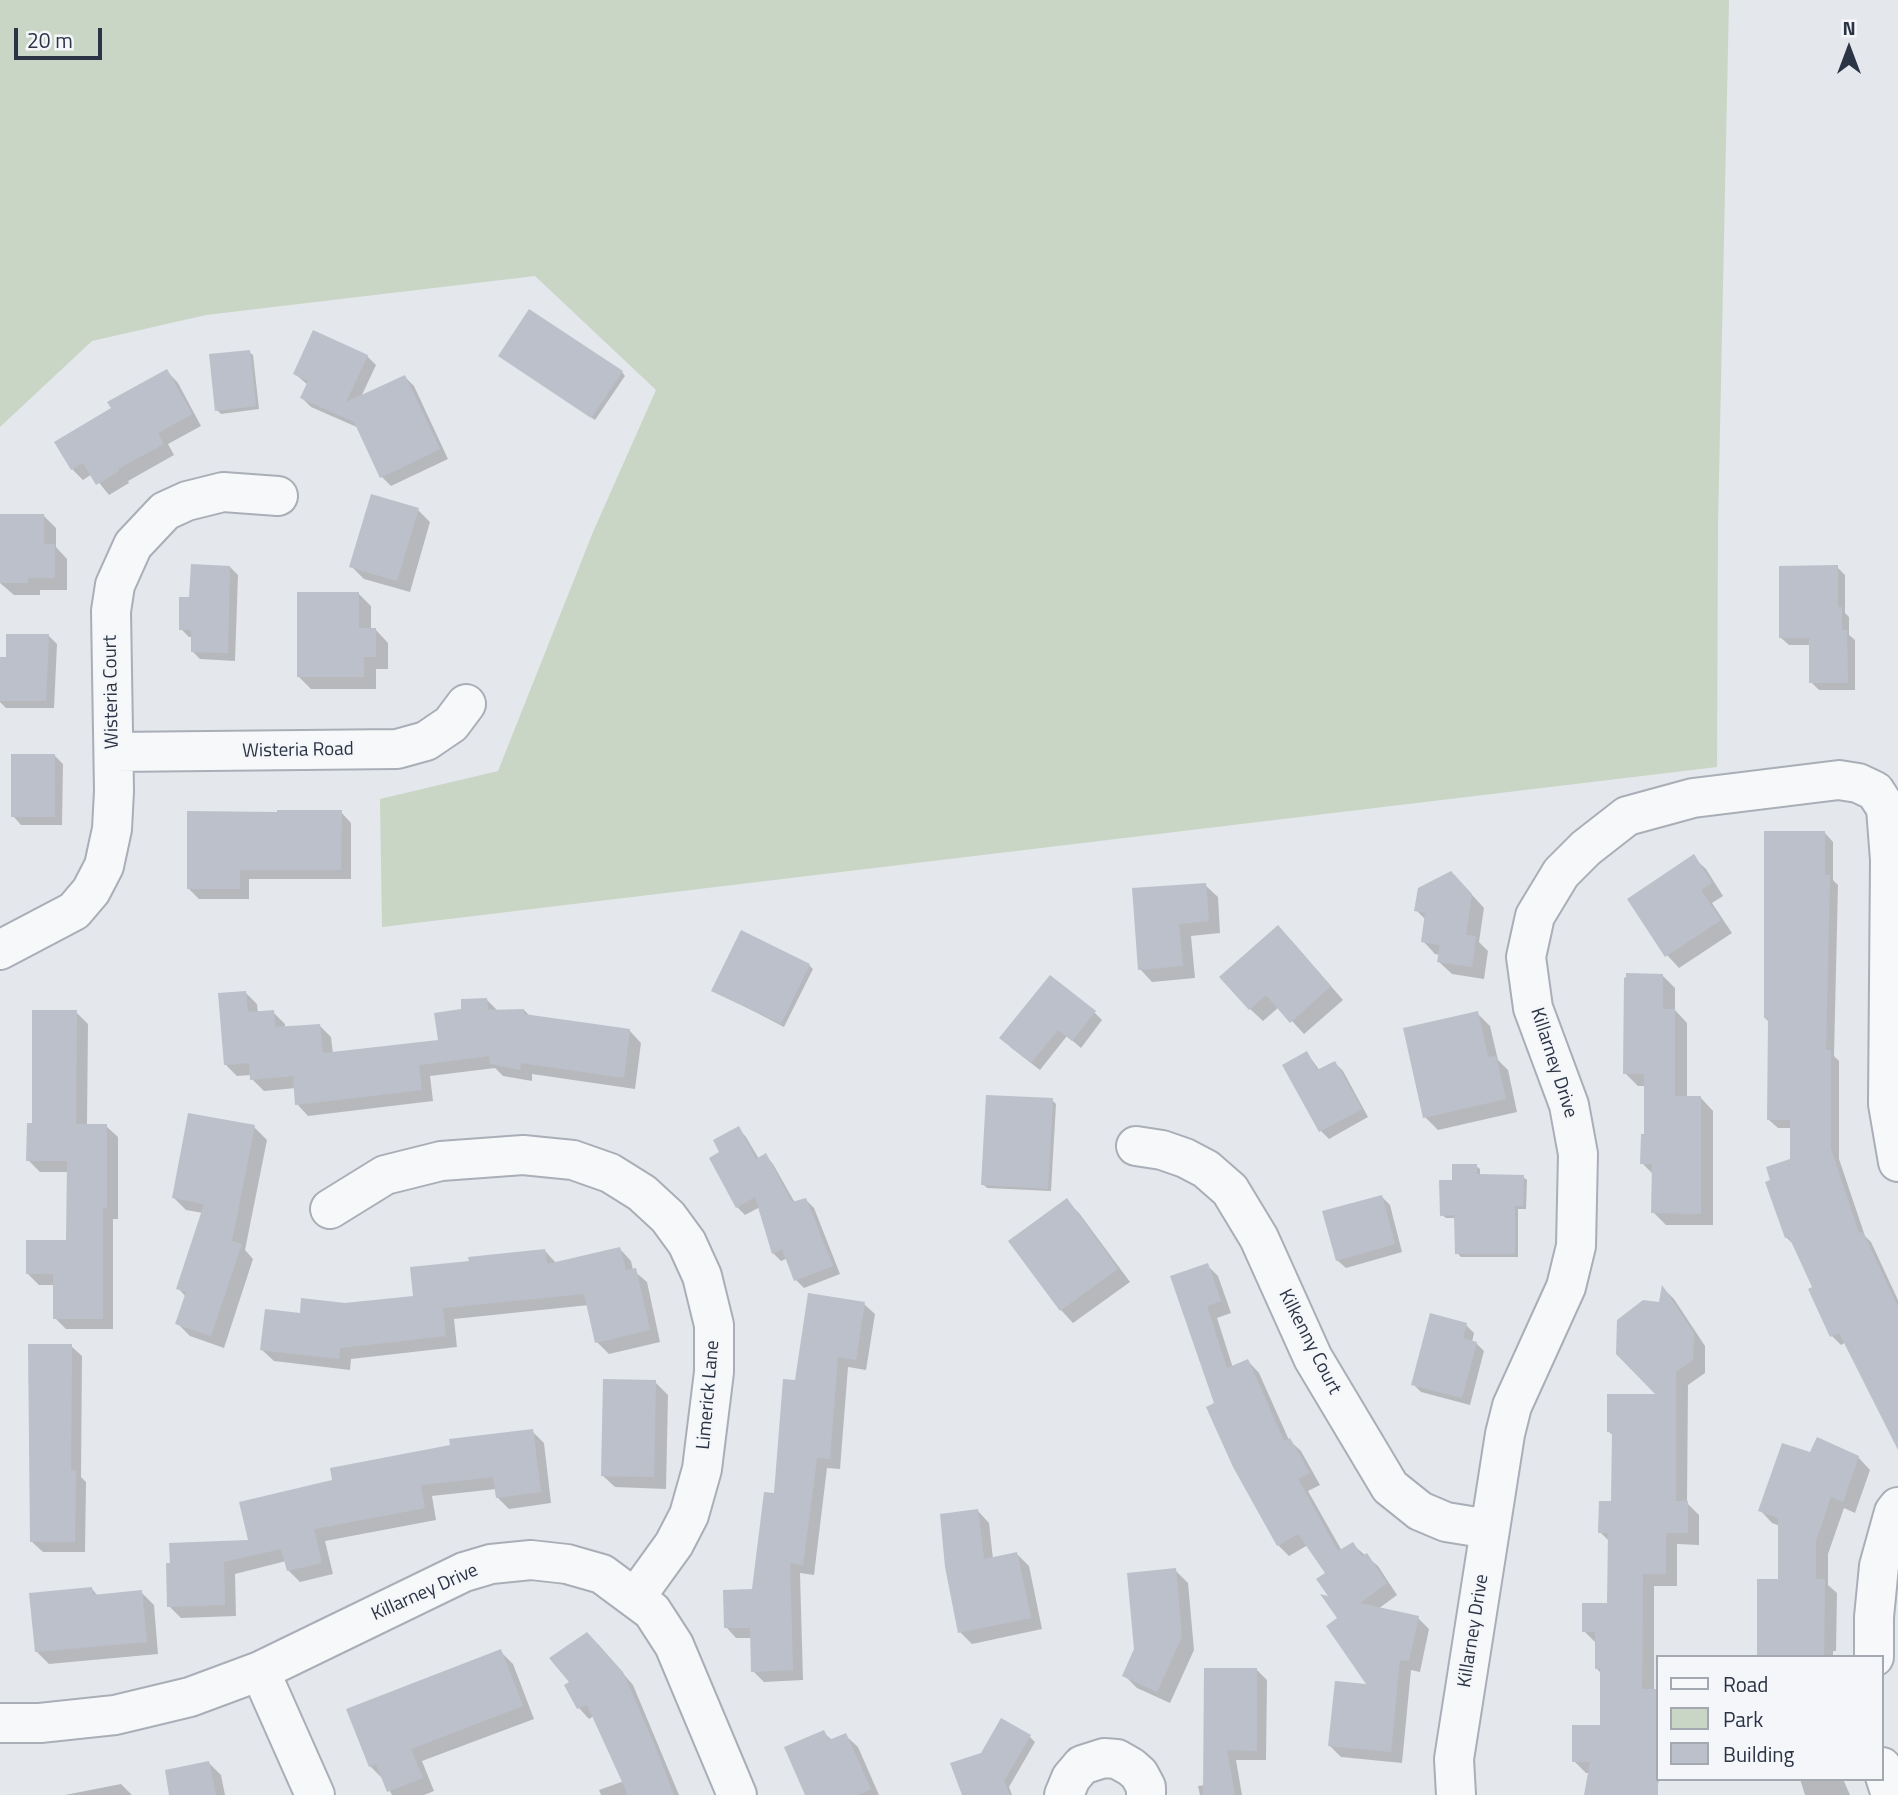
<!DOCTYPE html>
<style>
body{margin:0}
#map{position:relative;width:1898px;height:1795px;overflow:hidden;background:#e4e7ec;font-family:"Titillium Web",sans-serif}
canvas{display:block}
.legend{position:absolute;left:1656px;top:1655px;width:228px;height:126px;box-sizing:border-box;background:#f4f6f9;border:2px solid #a4a8b1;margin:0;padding:9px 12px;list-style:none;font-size:21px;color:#2b3445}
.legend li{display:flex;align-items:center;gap:14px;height:35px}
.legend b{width:35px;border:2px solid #a4a8b1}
.north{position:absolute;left:1814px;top:14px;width:70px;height:70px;-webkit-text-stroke:5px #f4f6f9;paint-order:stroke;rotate:0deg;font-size:19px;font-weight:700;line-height:28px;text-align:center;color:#2b3445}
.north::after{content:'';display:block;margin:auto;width:24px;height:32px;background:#2b3445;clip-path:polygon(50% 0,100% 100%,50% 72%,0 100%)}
.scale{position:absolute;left:14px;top:28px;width:88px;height:32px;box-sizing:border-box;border:4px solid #2b3445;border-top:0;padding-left:9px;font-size:21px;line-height:24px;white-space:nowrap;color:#2b3445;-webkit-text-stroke:5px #f4f6f9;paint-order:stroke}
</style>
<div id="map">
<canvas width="1898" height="1795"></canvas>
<ul class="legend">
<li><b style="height:9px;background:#f7f8fa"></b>Road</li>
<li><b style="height:19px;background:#c9d6c5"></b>Park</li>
<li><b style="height:19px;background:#bbc0ca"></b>Building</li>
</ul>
<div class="north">N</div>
<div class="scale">20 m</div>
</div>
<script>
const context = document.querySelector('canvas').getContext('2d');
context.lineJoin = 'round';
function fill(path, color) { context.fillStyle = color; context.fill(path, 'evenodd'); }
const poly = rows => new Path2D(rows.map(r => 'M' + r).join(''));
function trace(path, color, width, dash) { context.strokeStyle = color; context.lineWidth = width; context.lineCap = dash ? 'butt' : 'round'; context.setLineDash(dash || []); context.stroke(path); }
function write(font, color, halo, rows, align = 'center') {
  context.font = font + ' "Titillium Web",sans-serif'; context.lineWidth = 5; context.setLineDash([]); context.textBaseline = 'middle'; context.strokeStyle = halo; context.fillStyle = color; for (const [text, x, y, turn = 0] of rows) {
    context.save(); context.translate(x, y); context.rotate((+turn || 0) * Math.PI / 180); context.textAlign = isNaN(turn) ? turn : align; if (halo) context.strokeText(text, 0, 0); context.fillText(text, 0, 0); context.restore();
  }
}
const green = poly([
 [0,0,1729,0,1718,525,1717,767,382,927,380,799,498,771,593,532,656,390,535,276,206,315,92,341,0,427]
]);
const shadow = poly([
 [249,352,253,355,259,409,221,414,217,410],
 [367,356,376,365,361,397,405,377,414,386,448,459,391,486,382,477,359,428,311,407,302,398,308,385,295,374],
 [504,359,622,372,625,376,595,420],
 [167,371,178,383,201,426,168,444,174,455,128,481,129,483,109,495,92,474,83,480,72,469,113,409],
 [418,510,430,522,410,592,364,579,351,566],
 [0,515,43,515,56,528,56,547,67,559,67,590,40,590,40,595,14,595,0,583],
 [230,567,238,575,235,661,200,659,192,651,192,637,189,637,181,629,191,599],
 [1837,567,1845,575,1845,613,1849,617,1849,635,1855,640,1855,690,1819,690,1811,682,1811,645,1789,645,1780,637],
 [358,593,371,606,371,630,376,630,388,643,388,669,376,669,376,689,311,689,298,676],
 [48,635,57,644,54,708,6,708,0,702,0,659,8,659],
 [55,756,63,764,62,825,21,825,13,816],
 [341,812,351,823,351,879,249,879,249,899,199,899,189,889],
 [1825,833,1833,842,1833,880,1838,885,1834,1056,1839,1061,1839,1159,1865,1236,1871,1242,1898,1300,1898,1426,1846,1342,1841,1345,1832,1336,1810,1290,1815,1288,1796,1247,1786,1237,1792,1128,1778,1128,1769,1120,1769,1022,1765,1018],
 [1693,857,1706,869,1723,896,1712,903,1732,933,1679,968,1667,955],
 [1205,885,1218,897,1220,933,1191,936,1195,978,1152,982,1140,969],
 [1464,886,1484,908,1479,942,1488,951,1484,979,1452,974,1439,962,1440,955,1435,954,1423,941,1426,920,1416,910],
 [1291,940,1343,1000,1304,1034,1279,1007,1263,1021,1250,1009],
 [809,965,813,969,784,1027,713,990],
 [1662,975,1675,988,1675,1010,1687,1023,1687,1098,1701,1098,1713,1111,1713,1225,1666,1225,1653,1212,1653,1174,1642,1163,1646,1136,1646,1086,1638,1086,1625,1073],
 [246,993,257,1004,258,1013,273,1012,285,1024,285,1028,320,1026,331,1037,333,1054,440,1042,463,1011,487,1000,499,1012,524,1010,530,1016,630,1031,641,1043,635,1089,532,1074,532,1081,503,1076,495,1068,430,1076,433,1101,308,1116,297,1104,296,1088,264,1091,252,1079,252,1075,237,1076,225,1064],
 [76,1012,88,1024,87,1125,106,1126,118,1137,118,1219,113,1219,113,1329,66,1329,55,1318,55,1285,39,1285,28,1274,68,1242,68,1172,40,1172,28,1160,34,1125],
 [1094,1012,1102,1020,1081,1048,1067,1036,1040,1070,1009,1046],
 [1477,1013,1490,1026,1498,1060,1508,1070,1517,1112,1438,1130,1425,1117],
 [1307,1053,1320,1071,1335,1063,1343,1071,1368,1117,1329,1139,1321,1131],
 [1052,1100,1056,1104,1051,1191,987,1188,983,1184],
 [254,1127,267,1140,245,1250,253,1259,224,1348,190,1336,177,1323,186,1297,178,1288,203,1213,186,1210,173,1197],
 [738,1128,746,1137,759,1159,765,1155,773,1164,795,1203,806,1200,814,1208,840,1274,804,1288,796,1280,788,1258,781,1261,773,1253,760,1207,745,1215,737,1207,722,1153],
 [1476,1166,1480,1169,1480,1176,1523,1177,1527,1180,1526,1209,1518,1209,1518,1257,1461,1257,1457,1253,1456,1218,1446,1218,1442,1215,1454,1181],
 [1382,1197,1390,1205,1402,1252,1346,1268,1337,1260],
 [1066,1200,1079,1213,1130,1282,1073,1323,1061,1310],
 [620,1249,631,1261,633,1270,647,1282,660,1342,609,1354,597,1342,589,1305,454,1319,457,1347,351,1359,350,1370,274,1361,262,1350,301,1315,345,1305,415,1298,545,1251,557,1264],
 [1207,1265,1218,1276,1231,1313,1217,1318,1233,1368,1248,1361,1259,1373,1289,1440,1301,1451,1320,1485,1308,1491,1342,1551,1352,1544,1378,1566,1397,1595,1378,1609,1418,1618,1429,1629,1420,1672,1411,1670,1402,1763,1341,1757,1330,1746,1370,1686,1339,1619,1332,1599,1327,1574,1308,1545,1289,1556,1278,1545,1216,1404,1172,1277],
 [1663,1288,1674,1299,1705,1346,1705,1373,1688,1385,1687,1503,1699,1515,1699,1545,1677,1544,1677,1586,1654,1586,1654,1691,1658,1691,1659,1779,1656,1795,1586,1795,1590,1773,1586,1773,1574,1761,1602,1726,1602,1674,1597,1669,1597,1644,1584,1631,1609,1605,1610,1542,1600,1532,1613,1503,1614,1436,1609,1432,1659,1396,1660,1304],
 [864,1304,875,1314,866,1370,848,1367,840,1469,827,1468,814,1575,800,1573,803,1680,764,1682,753,1671,752,1638,736,1638,726,1627,753,1591,775,1495,796,1382],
 [1466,1325,1474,1333,1472,1342,1476,1343,1484,1351,1470,1405,1421,1392,1413,1384],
 [71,1346,82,1356,81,1477,86,1482,85,1552,43,1552,32,1542],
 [655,1382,668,1395,666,1489,615,1487,602,1475],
 [532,1431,544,1443,551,1503,509,1509,497,1497,496,1489,432,1496,436,1520,325,1541,333,1574,300,1582,288,1570,286,1561,235,1574,236,1616,181,1618,169,1606,167,1565,251,1542],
 [1811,1455,1858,1457,1870,1470,1855,1513,1844,1508,1828,1554,1828,1585,1837,1593,1836,1651,1833,1651,1833,1657,1758,1657,1780,1581,1780,1526,1772,1523,1760,1510],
 [978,1511,989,1523,993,1559,1017,1554,1029,1566,1042,1629,972,1644,960,1632],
 [1175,1570,1188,1583,1194,1650,1170,1703,1137,1688,1124,1675],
 [92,1589,98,1596,141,1592,154,1605,158,1654,49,1664,36,1651],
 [598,1644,633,1685,679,1795,601,1795,599,1790,624,1781,594,1716,589,1719,579,1708,571,1682],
 [500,1651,513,1664,534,1719,422,1761,434,1791,424,1795,392,1795,383,1779,370,1766],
 [1257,1670,1267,1680,1266,1760,1236,1760,1242,1795,1200,1795,1198,1786,1205,1785],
 [823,1732,832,1740,845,1735,858,1747,879,1795,807,1795],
 [1029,1736,1035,1742,1009,1787,1012,1795,964,1795],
 [208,1762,221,1775,225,1795,171,1795],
 [1800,1779,1843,1779,1850,1795,1805,1795],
 [121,1784,132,1795,65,1795]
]);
const building = poly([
 [529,309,623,371,591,418,498,356],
 [313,330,368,355,346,402,405,375,440,449,380,478,354,422,300,398,308,381,293,374],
 [250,350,256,406,215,411,209,354],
 [167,369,192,414,158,433,164,444,118,469,119,471,96,485,83,463,71,470,54,442,111,408,107,402],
 [371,494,419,508,397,581,349,567],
 [0,514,44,514,44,544,55,544,55,578,28,578,28,583,0,583],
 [191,564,230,566,228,653,191,652,191,630,179,630,179,597,189,597],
 [1838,565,1838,607,1842,607,1842,630,1847,630,1848,683,1809,683,1809,638,1779,638,1779,566],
 [297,592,359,592,359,628,376,628,376,657,364,657,364,677,297,677],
 [6,634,49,634,46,701,0,701,0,657,6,657],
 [11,754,55,754,55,817,11,817],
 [277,810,342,810,341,870,240,870,240,889,187,889,187,811,277,812],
 [1764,831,1825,831,1825,875,1830,875,1826,1050,1831,1050,1831,1149,1859,1233,1863,1232,1898,1307,1898,1450,1839,1333,1830,1337,1808,1289,1812,1287,1789,1237,1785,1238,1765,1182,1770,1180,1766,1167,1790,1159,1790,1120,1767,1120,1768,1019,1764,1018],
 [1694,854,1712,883,1701,890,1721,920,1665,957,1627,899],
 [1451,871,1472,894,1466,935,1476,936,1472,967,1437,962,1440,945,1421,942,1425,913,1414,911,1418,888],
 [1206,883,1209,921,1179,924,1183,966,1138,970,1132,888],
 [1278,925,1331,986,1290,1023,1266,995,1249,1010,1219,977],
 [741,930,810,964,781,1024,711,991],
 [1626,973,1663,974,1663,1009,1675,1009,1675,1096,1701,1096,1701,1214,1651,1213,1652,1164,1640,1164,1641,1134,1644,1134,1644,1074,1623,1074,1624,978,1626,977],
 [1050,975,1096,1011,1072,1041,1058,1030,1031,1063,999,1038],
 [246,991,248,1012,274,1010,275,1027,320,1024,323,1053,438,1040,434,1013,461,1009,461,999,487,998,488,1010,524,1009,524,1014,630,1029,624,1078,521,1063,520,1070,490,1064,489,1056,419,1065,422,1090,295,1105,293,1076,250,1080,249,1063,224,1065,218,993],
 [32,1010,77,1010,76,1124,107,1124,107,1208,103,1208,103,1319,53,1319,53,1274,26,1274,26,1240,66,1240,67,1161,26,1161,27,1123,32,1123],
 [1478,1011,1488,1057,1496,1056,1506,1099,1423,1118,1403,1028],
 [1307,1051,1317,1070,1335,1061,1362,1109,1319,1132,1282,1065],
 [986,1095,1053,1098,1048,1189,981,1185],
 [188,1113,255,1125,232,1241,242,1244,211,1336,175,1324,186,1292,176,1289,204,1204,172,1198],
 [739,1126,756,1159,766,1153,792,1202,806,1198,833,1266,794,1281,782,1249,772,1254,755,1197,736,1208,709,1158,719,1152,713,1140],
 [1452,1164,1477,1164,1477,1174,1524,1175,1523,1206,1515,1206,1515,1254,1455,1254,1454,1215,1440,1216,1439,1180,1452,1180],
 [1382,1195,1395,1244,1336,1261,1322,1211],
 [1067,1198,1118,1269,1060,1311,1008,1241],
 [620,1247,626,1270,636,1268,650,1330,595,1343,584,1294,443,1308,446,1336,340,1348,339,1359,260,1350,265,1309,300,1313,301,1298,345,1303,413,1296,410,1267,469,1261,468,1257,545,1249,547,1264],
 [1208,1263,1221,1301,1207,1306,1227,1368,1248,1359,1284,1441,1290,1438,1310,1473,1298,1479,1338,1551,1353,1542,1362,1556,1367,1553,1387,1583,1360,1603,1419,1616,1409,1661,1400,1660,1391,1752,1328,1746,1335,1681,1366,1684,1326,1626,1337,1618,1320,1594,1328,1596,1316,1579,1325,1573,1298,1534,1277,1546,1233,1467,1206,1407,1214,1403,1170,1276],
 [1662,1285,1694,1333,1693,1360,1676,1372,1676,1501,1688,1501,1688,1533,1666,1533,1666,1574,1643,1574,1642,1689,1658,1689,1658,1795,1584,1795,1590,1762,1572,1762,1572,1725,1600,1725,1600,1669,1595,1669,1595,1632,1582,1632,1582,1603,1607,1603,1608,1533,1598,1533,1599,1501,1611,1501,1612,1432,1607,1432,1607,1394,1655,1394,1616,1354,1617,1320,1643,1300,1659,1302],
 [808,1293,865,1302,856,1360,838,1357,830,1459,817,1458,803,1565,790,1563,793,1670,751,1672,750,1628,724,1628,723,1590,752,1589,764,1492,774,1493,783,1379,795,1380],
 [1430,1313,1467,1323,1463,1338,1477,1342,1462,1398,1411,1385],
 [28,1344,72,1344,71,1470,76,1470,75,1542,30,1542],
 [603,1379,656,1380,654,1477,601,1476],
 [533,1429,541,1492,496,1498,493,1477,421,1485,425,1508,314,1529,322,1563,287,1571,281,1549,224,1562,225,1605,167,1607,166,1563,170,1563,169,1543,248,1540,239,1502,332,1480,330,1468,450,1445,449,1439],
 [1817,1437,1859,1456,1843,1502,1831,1497,1816,1541,1816,1579,1825,1579,1824,1657,1757,1657,1757,1579,1778,1579,1778,1518,1758,1511,1782,1443,1810,1452],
 [978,1509,984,1559,1017,1552,1031,1618,958,1633,945,1567,940,1514],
 [1176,1568,1182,1637,1157,1692,1122,1676,1134,1649,1127,1573],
 [92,1587,93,1595,142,1590,147,1642,35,1652,29,1593],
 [587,1632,623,1672,655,1746,674,1795,628,1795,587,1705,577,1709,564,1685,569,1682,549,1658],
 [501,1649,523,1706,411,1749,423,1778,387,1792,376,1764,369,1767,346,1709],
 [1204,1668,1257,1668,1257,1751,1227,1750,1235,1795,1203,1795],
 [1001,1718,1031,1735,1004,1781,1010,1795,962,1795,950,1763,981,1753],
 [824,1730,829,1740,846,1733,871,1789,858,1795,805,1795,784,1747],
 [209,1761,216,1795,169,1795,165,1770]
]);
const minor = poly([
 [114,752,397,749,426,741,451,724,466,704],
 [0,950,74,911,91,891,104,866,112,829,114,791,111,611,115,585,133,545,165,511,187,501,223,492,278,496],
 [1136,1146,1162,1150,1185,1158,1206,1169,1230,1190,1259,1238,1313,1358,1390,1487,1420,1511,1446,1522,1489,1529],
 [330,1209,385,1175,441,1161,523,1155,573,1160,610,1173,642,1193,668,1217,687,1243,702,1276,714,1325,714,1372,702,1469,689,1515,674,1544,635,1598],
 [1874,1657,1874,1617,1879,1566,1894,1512,1898,1507],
 [260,1671,315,1795],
 [0,1723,40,1723,115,1715,190,1697,260,1671,464,1572,491,1564,531,1560,567,1564,602,1574,652,1611,674,1645,737,1795],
 [1882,1767,1891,1795],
 [1064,1795,1071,1778,1082,1765,1104,1758,1117,1759,1131,1767,1139,1774,1146,1787,1146,1795],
 [1456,1795,1454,1759,1505,1434,1512,1406,1566,1287,1576,1246,1578,1154,1569,1105,1533,1008,1526,957,1535,916,1561,873,1586,848,1627,816,1693,798,1839,780,1858,783,1875,791,1886,808,1890,860,1888,1104,1898,1162]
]);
const streetNames = [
 ["Wisteria Court",112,692,-91],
 ["Wisteria Road",298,751,-1],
 ["Killarney Drive",1553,1063,72],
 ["Kilkenny Court",1309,1342,63],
 ["Limerick Lane",709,1395,-85],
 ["Killarney Drive",425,1593,-24],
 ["Killarney Drive",1474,1631,-81]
];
fill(green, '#c9d6c5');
fill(shadow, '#0003');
fill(building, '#bbc0ca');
trace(minor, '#a9aeb7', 42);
trace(minor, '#f7f8fa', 38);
write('19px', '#2b3445', '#f4f6f9', streetNames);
</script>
